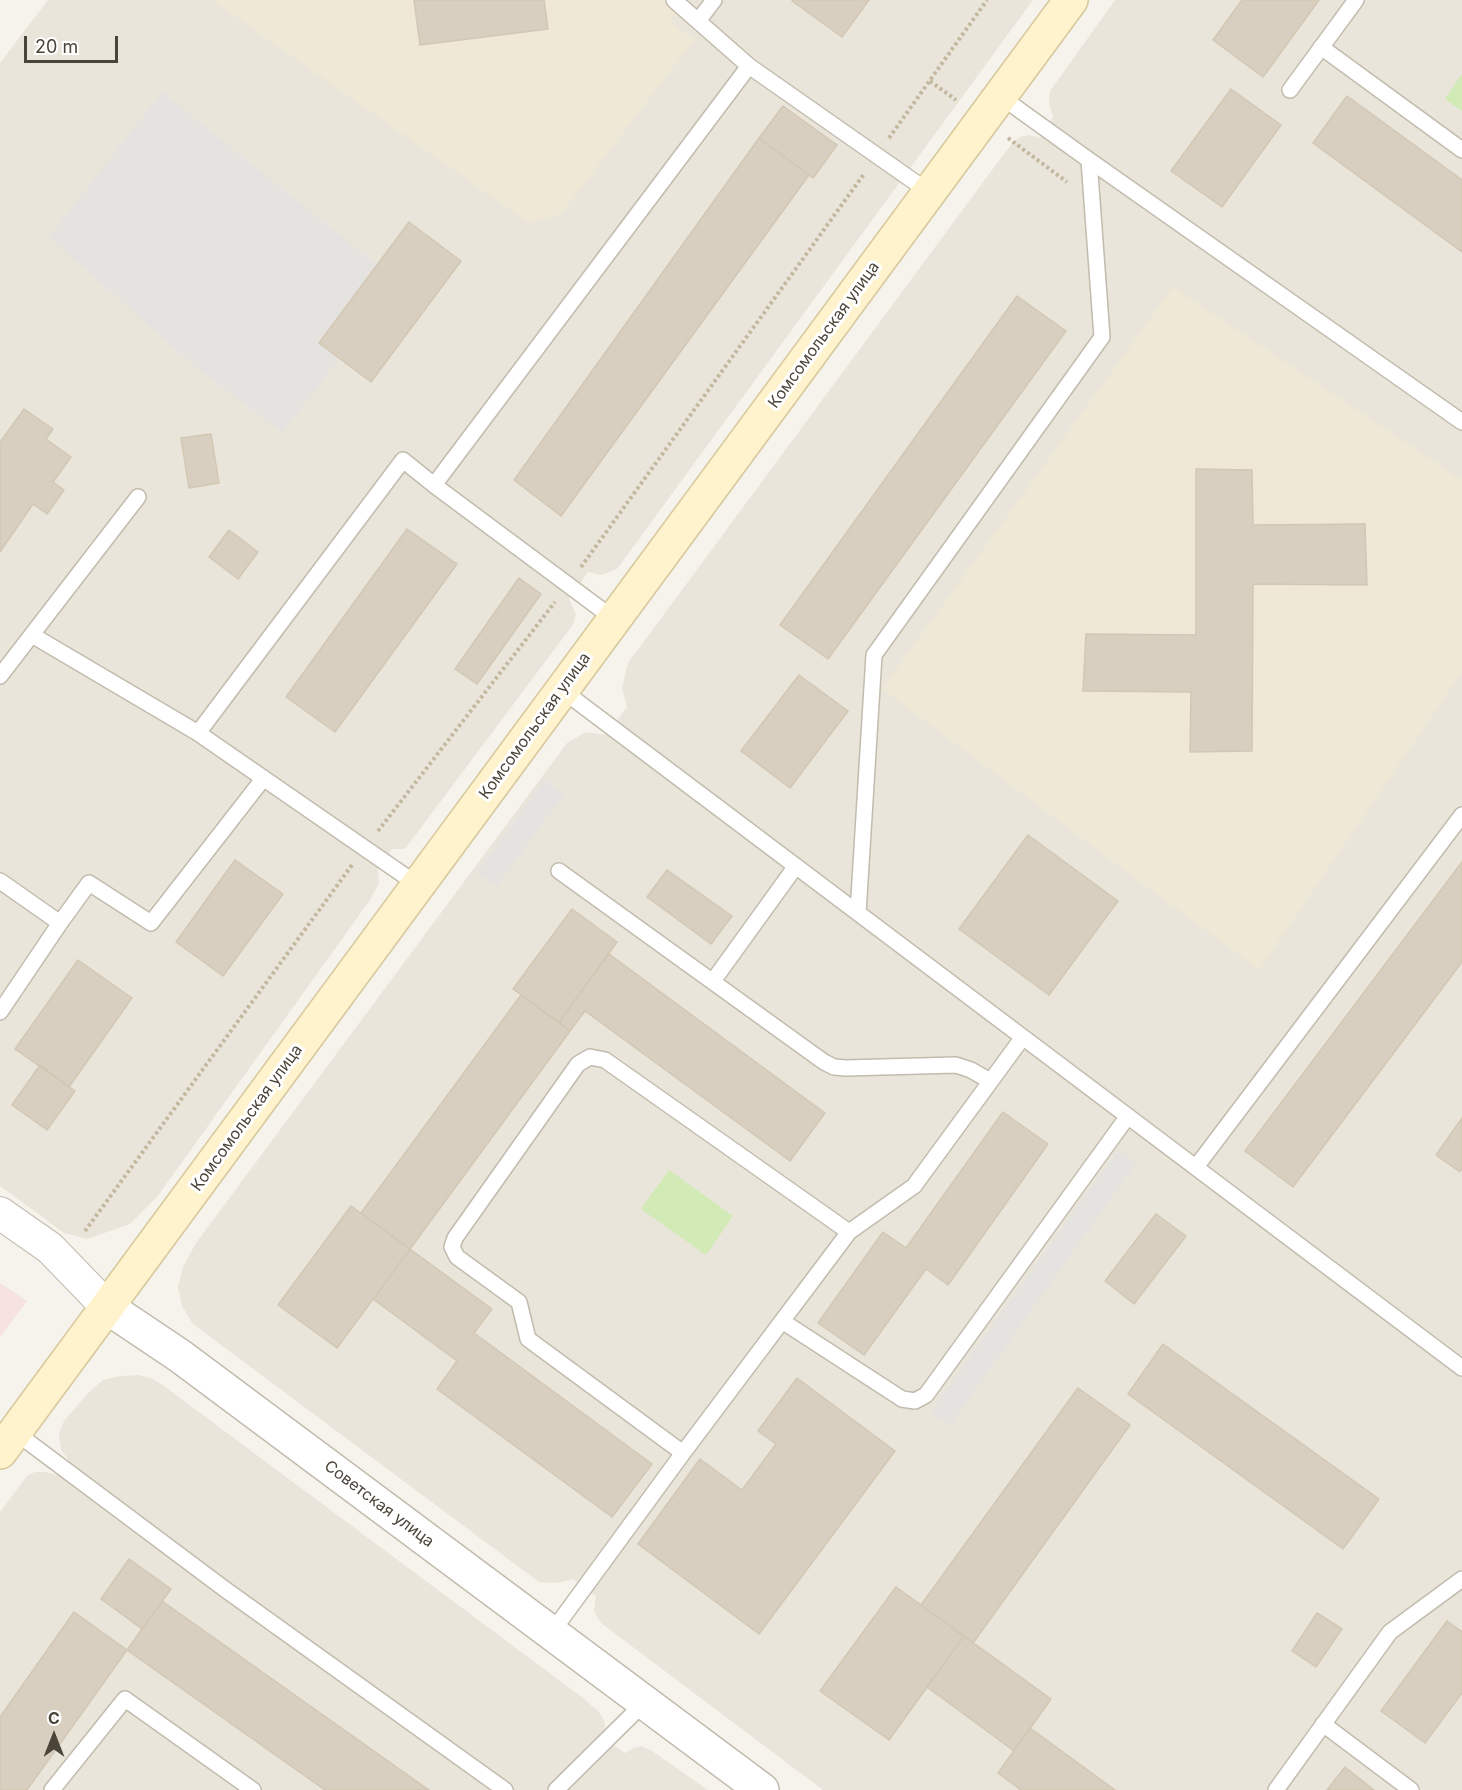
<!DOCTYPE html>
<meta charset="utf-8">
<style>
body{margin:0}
#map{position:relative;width:1462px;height:1790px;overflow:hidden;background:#f6f3ec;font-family:Inter,sans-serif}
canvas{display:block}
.north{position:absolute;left:24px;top:1706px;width:60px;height:60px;-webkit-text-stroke:4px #fff;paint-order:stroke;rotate:0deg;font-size:16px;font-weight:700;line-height:24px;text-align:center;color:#4b4439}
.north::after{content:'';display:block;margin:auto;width:21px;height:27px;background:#4b4439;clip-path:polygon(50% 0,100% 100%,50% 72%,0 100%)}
.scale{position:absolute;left:24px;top:36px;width:94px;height:27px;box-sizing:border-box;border:3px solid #4b4439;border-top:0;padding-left:8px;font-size:18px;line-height:21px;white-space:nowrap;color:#4b4439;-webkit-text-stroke:4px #fff;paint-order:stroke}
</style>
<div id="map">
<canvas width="1462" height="1790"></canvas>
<div class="north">С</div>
<div class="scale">20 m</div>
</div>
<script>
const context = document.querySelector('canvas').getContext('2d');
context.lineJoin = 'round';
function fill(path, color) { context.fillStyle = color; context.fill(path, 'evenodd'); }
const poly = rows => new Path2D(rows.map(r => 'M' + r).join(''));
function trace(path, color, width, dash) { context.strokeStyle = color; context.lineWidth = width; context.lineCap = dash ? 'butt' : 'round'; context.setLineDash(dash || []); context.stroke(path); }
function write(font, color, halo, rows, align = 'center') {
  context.font = font + ' Inter,sans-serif'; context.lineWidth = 6; context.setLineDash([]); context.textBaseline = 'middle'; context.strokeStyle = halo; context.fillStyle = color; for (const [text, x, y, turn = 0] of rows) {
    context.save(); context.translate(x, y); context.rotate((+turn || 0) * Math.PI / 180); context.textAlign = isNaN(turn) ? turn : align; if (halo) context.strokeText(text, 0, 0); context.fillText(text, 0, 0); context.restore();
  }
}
const residential = poly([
 [48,0,1033,0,617,569,601,575,588,572,569,599,576,615,572,626,405,849,392,849,378,868,379,883,370,900,157,1197,130,1224,87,1239,64,1233,0,1186,0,63],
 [1115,0,1462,0,1462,1790,823,1790,601,1623,594,1611,596,1596,573,1579,557,1583,539,1582,193,1324,182,1306,178,1287,183,1267,196,1243,567,743,586,732,606,735,627,707,622,688,628,663,1012,143,1022,136,1030,135,1040,138,1053,117,1049,104,1050,91],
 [138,1375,153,1379,164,1386,583,1698,599,1712,605,1722,604,1739,625,1753,634,1748,641,1746,652,1751,708,1790,0,1790,0,1512,27,1476,35,1472,46,1472,57,1475,68,1459,61,1450,59,1434,64,1421,88,1393,103,1380,120,1376]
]);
const education = poly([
 [212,0,685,0,670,22,694,40,561,214,529,223],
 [1173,287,1462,480,1462,672,1259,970,882,689]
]);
const medical = poly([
 [0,1283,27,1301,0,1337]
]);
const green = poly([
 [1462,74,1462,111,1445,99],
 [669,1170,733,1216,706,1255,641,1209]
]);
const parking = poly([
 [162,92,398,282,282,433,191,363,49,237],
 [545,780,564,794,497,886,477,872],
 [1118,1150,1136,1163,950,1425,931,1412]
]);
const building = poly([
 [414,0,544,0,548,29,420,45,414,0],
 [793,0,869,0,842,37,792,1,793,0],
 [1242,0,1319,0,1263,77,1213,40,1242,0],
 [1231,89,1281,125,1222,207,1171,171,1231,89],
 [1347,96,1462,180,1462,252,1313,143,1347,96],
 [783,106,837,145,813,178,759,138,783,106],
 [759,138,809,175,561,516,514,480,759,138],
 [409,222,461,261,371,382,319,343,409,222],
 [1017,296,1066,331,828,659,780,625,1017,296],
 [24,409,53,429,46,439,71,457,53,482,64,490,47,514,33,504,0,552,0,440,1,441,24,409],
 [211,434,219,483,189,488,181,438,211,434],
 [1196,469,1252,470,1253,525,1365,524,1367,585,1253,584,1252,751,1190,752,1191,692,1083,691,1086,634,1196,635,1196,469],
 [407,529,457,564,335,732,286,697,407,529],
 [229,530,258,552,238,579,209,557,229,530],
 [519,578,541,594,477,684,455,669,519,578],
 [799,675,848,711,790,788,741,751,799,675],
 [1028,835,1118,901,1049,995,959,929,1028,835],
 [235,860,283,894,223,976,176,942,235,860],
 [1462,862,1462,962,1293,1187,1245,1151,1462,862],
 [667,870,732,916,711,944,647,897,667,870],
 [572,909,617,942,559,1022,513,989,572,909],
 [609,954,825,1113,790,1161,585,1011,570,1031,559,1022,609,954],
 [78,960,132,998,69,1087,15,1049,78,960],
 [521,995,570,1031,410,1249,361,1213,521,995],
 [40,1065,75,1091,47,1130,12,1105,40,1065],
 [1003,1112,1048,1144,948,1285,926,1269,864,1355,818,1323,883,1232,906,1248,1003,1112],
 [1462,1118,1462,1168,1460,1172,1436,1155,1462,1118],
 [351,1206,410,1249,337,1348,278,1305,351,1206],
 [1156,1214,1186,1236,1134,1304,1105,1281,1156,1214],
 [410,1249,492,1309,474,1333,652,1464,612,1517,437,1389,457,1361,373,1299,410,1249],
 [1163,1344,1379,1499,1343,1549,1128,1394,1163,1344],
 [797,1378,895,1451,759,1634,638,1544,700,1459,742,1490,776,1444,758,1431,797,1378],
 [1078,1388,1130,1425,973,1643,921,1605,1078,1388],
 [129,1559,171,1589,142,1629,101,1599,129,1559],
 [896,1587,964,1636,889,1740,820,1691,896,1587],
 [162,1601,429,1790,325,1790,127,1650,162,1601],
 [74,1612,127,1650,27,1790,0,1790,0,1717,74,1612],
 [1317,1613,1342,1629,1316,1667,1292,1651,1317,1613],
 [1447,1621,1462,1632,1462,1693,1425,1743,1381,1711,1447,1621],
 [964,1636,1051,1699,1014,1751,927,1687,964,1636],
 [1030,1728,1115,1790,1021,1790,998,1773,1030,1728],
 [1345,1767,1374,1790,1327,1790,1345,1767]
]);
const path = poly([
 [930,81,956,100],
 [889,138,987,0],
 [1008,138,1067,182],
 [581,567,864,174],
 [378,831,555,602],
 [85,1231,352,865]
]);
const service = poly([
 [674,0,749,66],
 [698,21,714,0],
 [1321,47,1462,150],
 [1290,90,1356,0],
 [1000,96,1089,160,1462,422],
 [434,485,614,619],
 [32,635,198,733],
 [0,676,138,497],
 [562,690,1462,1368],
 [559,871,824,1062,834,1067,846,1068,956,1065,971,1070,990,1081],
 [0,881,60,923,89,883,151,923,263,779],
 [418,885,198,733,403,460,434,485,749,66,929,192],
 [858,913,874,655,1102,337,1089,160],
 [713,981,796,866],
 [0,1012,60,923],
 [1196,1167,1462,815],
 [782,1321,902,1399,915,1401,926,1395,1128,1116],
 [15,1432,226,1590,505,1790],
 [683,1453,528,1339,519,1302,457,1257,452,1247,455,1238,578,1064,590,1057,605,1060,849,1232],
 [552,1632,683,1453,849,1232,914,1186,1023,1037],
 [1323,1724,1411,1790],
 [52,1790,125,1699,253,1790],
 [556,1790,644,1703],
 [1276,1790,1390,1632,1462,1579]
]);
const minor = poly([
 [0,1213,50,1248,107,1307]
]);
const tertiary = poly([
 [107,1307,180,1356,762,1790]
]);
const secondary = poly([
 [0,1452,1071,0]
]);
const streetNames = [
 ["Комсомольская улица",824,335,-54],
 ["Комсомольская улица",535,726,-54],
 ["Комсомольская улица",247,1118,-54],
 ["Советская улица",379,1504,37]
];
fill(residential, '#eae5da');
fill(education, '#efe8d6');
fill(medical, '#f6e3e0');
fill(green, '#d2eab5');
fill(parking, '#e5e3e0');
fill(building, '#d8cfc1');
trace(building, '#d3c7b4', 1.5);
trace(service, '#c2bbae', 18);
trace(minor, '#c2bbae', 34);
trace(tertiary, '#c2bbae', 36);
trace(secondary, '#d6c79b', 36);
trace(path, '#c4b79f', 4, [3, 3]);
trace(service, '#fff', 15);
trace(minor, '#fff', 32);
trace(tertiary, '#fff', 33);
trace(secondary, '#fff3cd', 33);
write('16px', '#4b4439', '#fff', streetNames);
</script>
